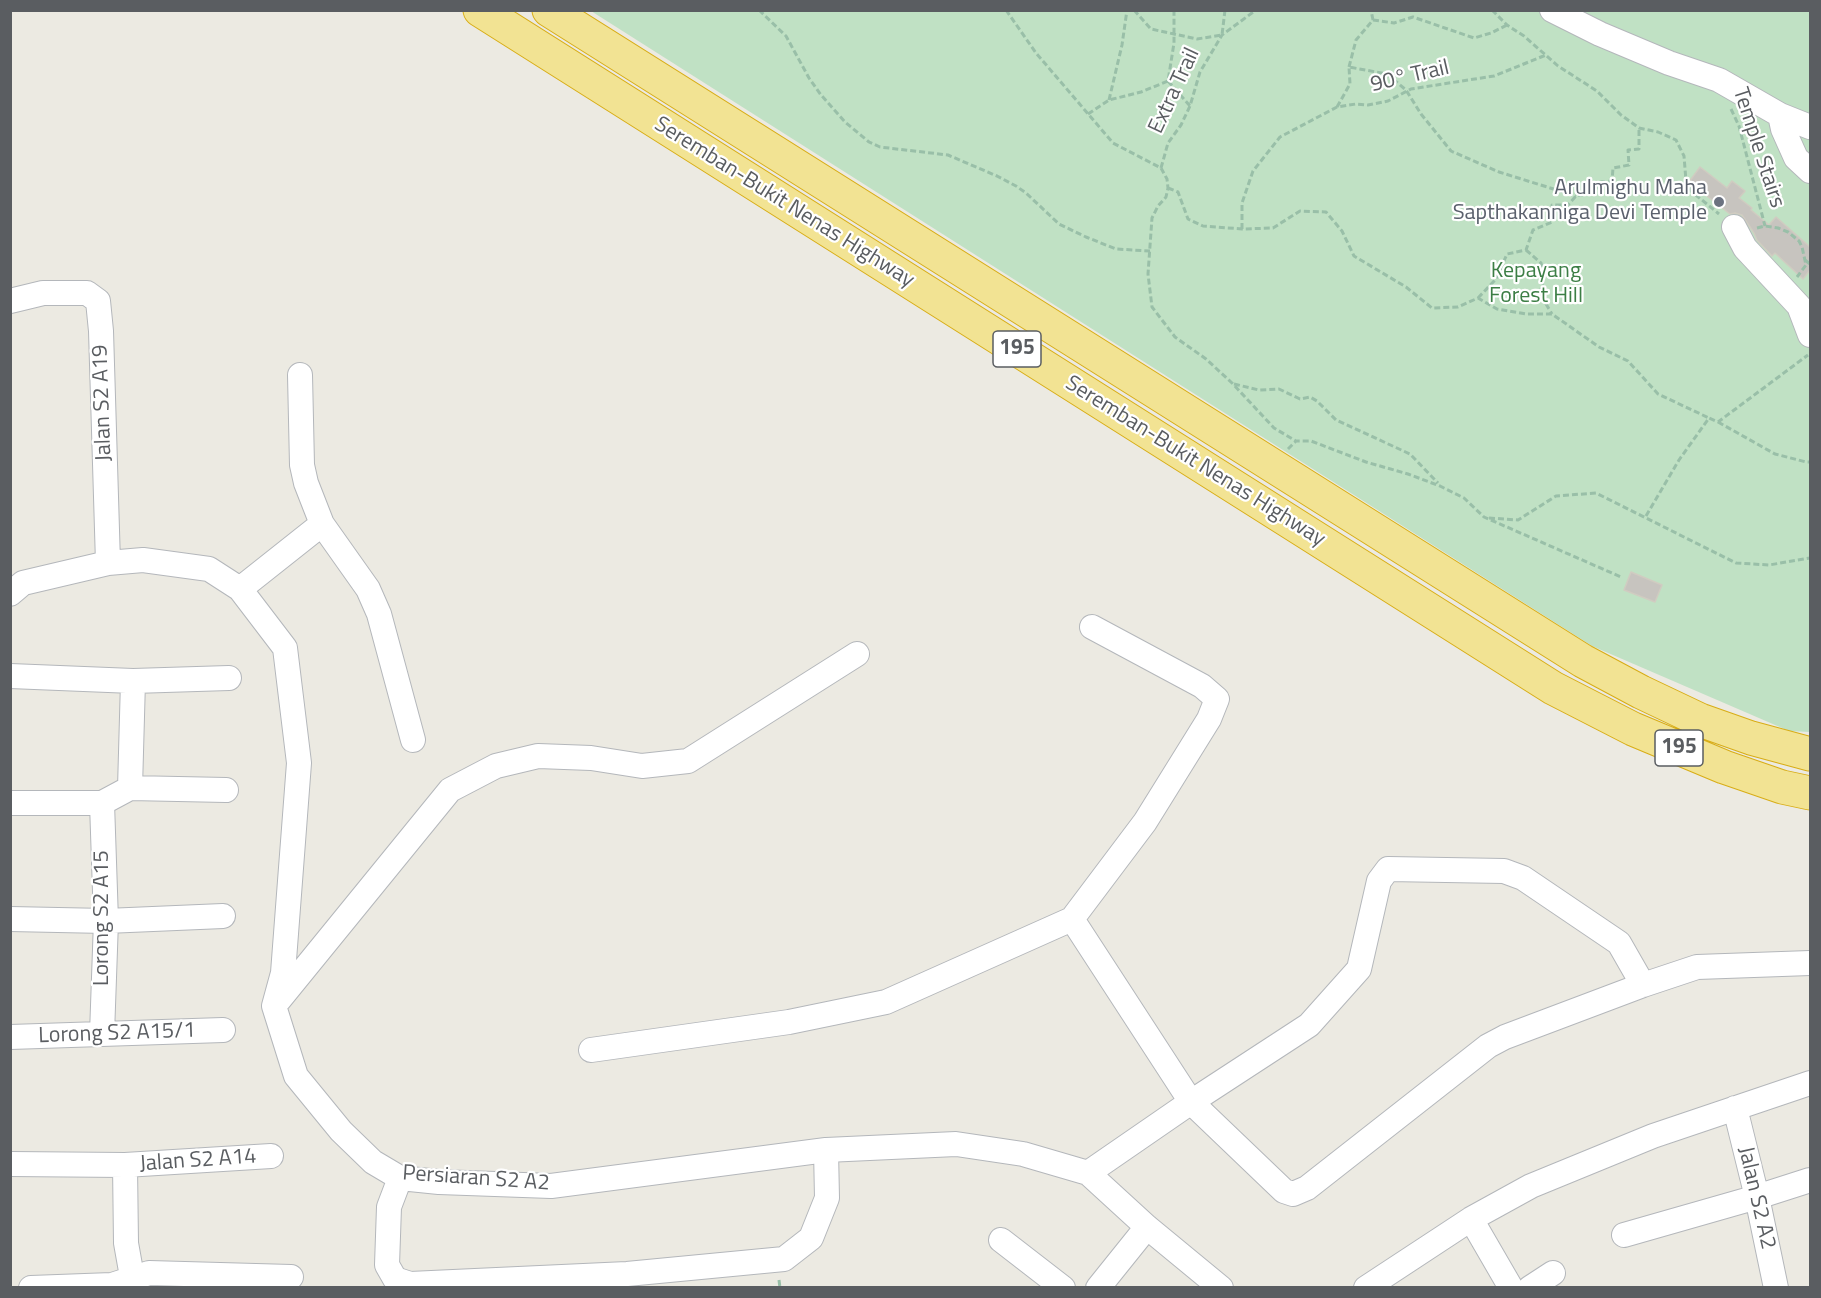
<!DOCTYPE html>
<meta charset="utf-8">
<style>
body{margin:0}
#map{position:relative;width:1821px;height:1298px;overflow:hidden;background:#eceae2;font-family:"Titillium Web",sans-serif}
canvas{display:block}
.frame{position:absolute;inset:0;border:12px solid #5a5d61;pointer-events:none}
</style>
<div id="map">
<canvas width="1821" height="1298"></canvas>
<div class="frame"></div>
</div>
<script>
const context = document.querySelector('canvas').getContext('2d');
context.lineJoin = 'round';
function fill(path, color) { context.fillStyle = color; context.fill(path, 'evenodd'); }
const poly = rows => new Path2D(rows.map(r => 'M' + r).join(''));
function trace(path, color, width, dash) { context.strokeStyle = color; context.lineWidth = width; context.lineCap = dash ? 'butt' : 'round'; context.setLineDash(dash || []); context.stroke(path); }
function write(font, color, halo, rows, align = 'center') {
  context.font = font + ' "Titillium Web",sans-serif'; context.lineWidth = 4.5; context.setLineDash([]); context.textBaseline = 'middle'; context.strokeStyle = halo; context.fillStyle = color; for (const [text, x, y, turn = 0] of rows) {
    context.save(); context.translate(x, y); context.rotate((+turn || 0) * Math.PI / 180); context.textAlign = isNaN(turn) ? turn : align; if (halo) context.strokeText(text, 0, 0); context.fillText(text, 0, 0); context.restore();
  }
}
const green = poly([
 [591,11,1810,11,1810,732,1789,731,1592,646]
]);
const building = poly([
 [1700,167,1727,188,1732,181,1745,191,1739,198,1752,208,1751,210,1769,225,1776,217,1810,247,1810,270,1803,279,1775,253,1772,256,1757,240,1754,233,1742,215,1735,213,1730,214,1689,182,1700,167],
 [1631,572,1662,585,1655,602,1624,590,1631,572]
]);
const path = poly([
 [759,10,786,36,809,78,821,95,845,122,869,142,880,147,948,155,997,176,1016,186,1026,193,1059,224,1086,237,1116,249,1150,251],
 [1006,10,1036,53,1113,143,1161,168,1167,179,1168,188,1166,197,1158,206,1152,218,1148,274,1152,307,1175,337,1206,359,1232,383,1274,428,1296,441],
 [1134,10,1151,29,1197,39,1222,35,1225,10],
 [1492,10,1507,25,1524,36,1558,66,1597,91,1621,115,1639,128,1658,132,1676,140,1684,156,1686,181,1691,191,1719,214],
 [1373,20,1394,23,1413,17,1474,38,1491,33,1507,25],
 [1349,67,1356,40,1373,20,1371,10],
 [1168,81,1190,106],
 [1109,100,1122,45,1127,10],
 [1337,107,1350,84,1349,67,1387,74,1406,90,1421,114,1451,151,1499,172,1576,196],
 [1731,109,1739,126,1765,226],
 [1088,114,1109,100,1141,92,1168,81,1174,43,1174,10],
 [1161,168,1168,143,1181,125,1190,106,1200,72,1222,35,1256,10],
 [1168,188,1178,192,1188,219,1203,226,1242,229,1273,228,1300,211,1326,212,1342,231,1354,256,1406,287,1432,308,1458,307,1478,298,1497,309,1526,314,1552,314,1599,347,1628,361,1658,394,1709,418],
 [1757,228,1765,226,1778,228,1788,232,1799,241,1802,247,1806,265,1797,277],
 [1242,229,1242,203,1253,171,1280,137,1337,107,1356,104,1368,105,1388,101,1411,89,1494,76,1546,55],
 [1526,250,1541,263,1544,276,1540,294,1552,314],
 [1805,260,1810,264],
 [1478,298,1496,279,1507,254,1526,250,1533,230,1552,222,1552,205,1568,205,1576,196,1593,193,1601,182,1612,181,1613,168,1629,165,1628,150,1639,149,1639,128],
 [1234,384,1259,390,1279,389,1300,399,1310,397,1317,401,1336,420,1410,454,1438,483],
 [1718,422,1775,454,1806,462,1810,462],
 [1288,449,1296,441,1311,441,1366,462,1408,474,1440,486,1464,498,1484,517,1621,577],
 [1646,516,1679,460,1709,418,1718,422,1808,355],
 [1489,518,1518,520,1556,496,1596,493,1736,563,1769,565,1810,558],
 [779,1280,780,1288]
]);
const minor = poly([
 [1552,10,1600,34,1669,63,1719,80,1780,115,1810,127],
 [1780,115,1783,129,1796,158,1810,171],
 [1734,227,1745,248,1799,306,1810,335],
 [10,301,43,293,87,293,98,301,101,331,108,563],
 [300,375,302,465,306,483,322,524,368,589,379,614,413,740],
 [240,589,322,524],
 [10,594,23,583,108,563,143,560,209,569,240,589,285,648,299,763,283,973,274,1006,296,1076,341,1131,373,1162,400,1178,439,1182,551,1186,826,1150,956,1144,1023,1154,1088,1173,1147,1227,1221,1288],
 [10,676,133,681,229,678],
 [130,788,133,681],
 [10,803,102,803,130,788,226,790],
 [102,803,106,921,102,1034],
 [10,919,106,921,223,916],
 [1072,919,1191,1102,1284,1191,1293,1194,1307,1188,1488,1046,1505,1037,1643,985,1697,967,1810,963],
 [279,1000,450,790,496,766,538,756,591,758,642,766,688,761,857,654],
 [10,1037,223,1030],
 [591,1050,789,1022,886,1002,1072,919,1145,822,1209,719,1217,699,1202,686,1092,627],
 [1735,1108,1757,1197,1776,1288],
 [10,1164,125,1165,271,1156],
 [125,1165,126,1243,134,1288],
 [1088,1173,1191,1102,1309,1025,1359,969,1379,881,1388,869,1504,871,1523,878,1619,943,1643,985],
 [400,1178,389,1207,387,1265,395,1279,410,1284,627,1274,784,1259,811,1238,827,1198,826,1150],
 [1471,1219,1511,1288],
 [1624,1235,1757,1197,1810,1180],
 [1001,1240,1063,1288],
 [31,1288,112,1285,149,1273,291,1277],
 [1098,1288,1147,1227],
 [1366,1288,1471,1219,1531,1186,1653,1136,1810,1083],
 [1530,1288,1553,1273]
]);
const highway = poly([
 [480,10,1553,688,1633,729,1724,767,1782,787,1810,793],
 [549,10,1583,661,1641,692,1700,720,1751,738,1810,754]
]);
const markers = [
 [1719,202,6,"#6b7280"]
];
const shields = [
 [1017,349,48],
 [1679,748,48]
];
const shieldNames = [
 ["195",1017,349],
 ["195",1679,748]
];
const streetNames = [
 ["90° Trail",1410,77,-13],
 ["Extra Trail",1175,91,-65],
 ["Temple Stairs",1758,148,72],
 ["Seremban-Bukit Nenas Highway",784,203,32],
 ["Jalan S2 A19",103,403,-92],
 ["Seremban-Bukit Nenas Highway",1195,462,32],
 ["Lorong S2 A15",103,918,-90],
 ["Lorong S2 A15/1",117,1034,-2],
 ["Jalan S2 A14",198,1161,-4],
 ["Persiaran S2 A2",476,1179,4],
 ["Jalan S2 A2",1756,1198,77]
];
const worshipNames = [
 ["Arulmighu Maha",1707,189],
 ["Sapthakanniga Devi Temple",1707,214]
];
const parkNames = [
 ["Kepayang",1536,272],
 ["Forest Hill",1536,297]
];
fill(green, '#c0e1c4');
fill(building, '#c7c4bf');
trace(building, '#d0ccc1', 1.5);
trace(minor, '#b4b7bb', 26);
trace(highway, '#d8ad16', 35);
trace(path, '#99bfa8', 3, [6, 3]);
trace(minor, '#fff', 24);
trace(highway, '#f2e393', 33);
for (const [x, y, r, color] of markers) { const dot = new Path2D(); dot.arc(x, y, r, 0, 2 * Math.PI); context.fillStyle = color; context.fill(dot); trace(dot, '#fff', 2); }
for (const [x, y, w] of shields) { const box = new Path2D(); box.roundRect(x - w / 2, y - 18, w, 36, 4.5); context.fillStyle = '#fff'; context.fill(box); trace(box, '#5a5d61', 1.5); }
write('bold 21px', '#5a5d61', null, shieldNames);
write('22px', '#5a5d61', '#fff', streetNames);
write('22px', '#5b616d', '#fff', worshipNames, 'right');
write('22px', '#3c7e45', '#fff', parkNames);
</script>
